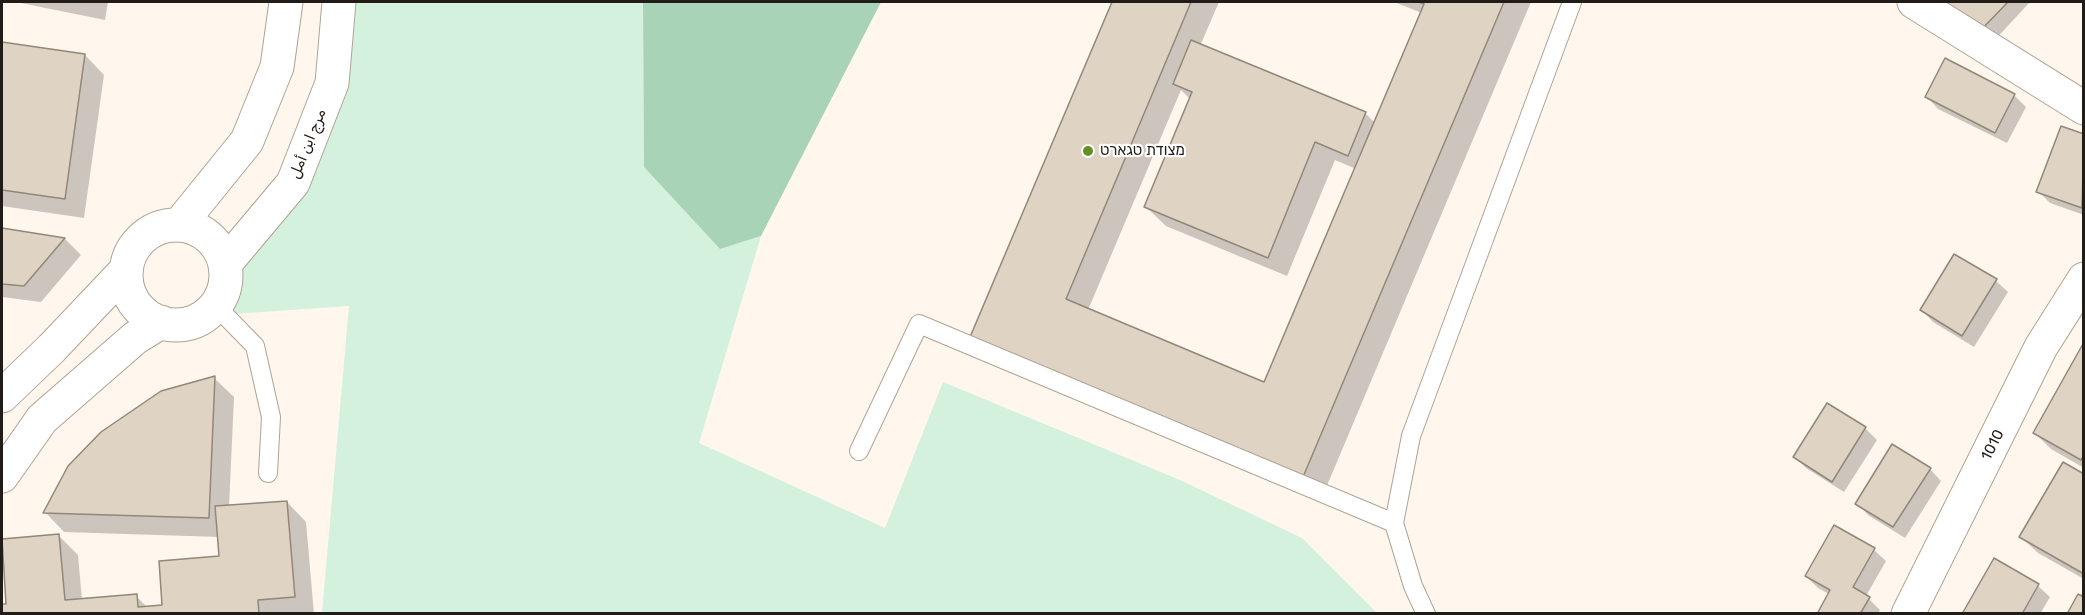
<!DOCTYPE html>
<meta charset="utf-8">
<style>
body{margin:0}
#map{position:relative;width:2085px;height:615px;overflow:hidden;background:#fff7ed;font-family:Rubik,sans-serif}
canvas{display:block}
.frame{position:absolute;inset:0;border:3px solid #211c17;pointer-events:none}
</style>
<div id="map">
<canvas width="2085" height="615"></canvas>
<div class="frame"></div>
</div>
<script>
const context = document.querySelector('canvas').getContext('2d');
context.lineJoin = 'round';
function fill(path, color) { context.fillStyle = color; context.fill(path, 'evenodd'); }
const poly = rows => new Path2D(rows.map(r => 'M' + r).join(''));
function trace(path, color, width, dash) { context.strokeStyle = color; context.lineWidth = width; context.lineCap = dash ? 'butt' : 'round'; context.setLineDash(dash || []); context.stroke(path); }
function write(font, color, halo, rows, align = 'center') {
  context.font = font + ' Rubik,"Noto Sans Arabic",Heebo,sans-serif'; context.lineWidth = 4.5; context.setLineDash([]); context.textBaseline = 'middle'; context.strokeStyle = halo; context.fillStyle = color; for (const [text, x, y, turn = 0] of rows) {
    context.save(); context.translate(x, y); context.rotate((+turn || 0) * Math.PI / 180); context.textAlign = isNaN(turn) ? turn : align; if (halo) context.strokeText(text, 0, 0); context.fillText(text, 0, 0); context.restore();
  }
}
const green = poly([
 [351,2,643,2,644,167,720,249,761,236,699,443,885,528,943,382,1180,480,1302,538,1377,613,322,613,349,306,233,314,234,260,308,170]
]);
const forest = poly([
 [643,2,881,2,761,236,720,249,644,167]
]);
const shadow = poly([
 [16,2,108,2,105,20],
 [1114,2,1219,2,1200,46,1366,114,1375,123,1422,13,1394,2,1531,2,1323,495,972,337],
 [1181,90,1191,100,1146,207,1166,226,1287,276,1335,160,1356,169,1265,384,1088,310],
 [1951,2,2030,2,1992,43,1950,3],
 [2,43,85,55,104,75,84,218,2,206],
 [2014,95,2026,107,2007,143,1938,109,1927,97],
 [2084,136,2084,215,2050,203,2038,191],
 [2,229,65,239,81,255,41,302,2,297],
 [1955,256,1996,281,2008,292,1974,347,1933,322,1922,310],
 [2084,345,2084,468,2051,449,2035,433],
 [214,378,234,397,229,507,287,502,306,522,314,614,2,614,2,606,7,606,2,540,59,536,78,555,82,600,136,596,148,608,164,607,220,557,219,537,64,532,45,512],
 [1865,428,1877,440,1844,492,1806,468,1795,457],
 [1930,469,1941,481,1905,538,1868,515,1857,503],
 [2084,476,2084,579,2038,553,2021,537],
 [1874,550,1886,561,1866,596,1880,610,1878,614,1819,614,1829,594,1818,588,1806,576],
 [1995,561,2038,586,2050,597,2040,614,1964,614]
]);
const building = poly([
 [1112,2,1191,2,1066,299,1264,382,1424,4,1419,2,1504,2,1303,477,970,337,1112,2],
 [1949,2,2008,2,1979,32,1947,3,1949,2],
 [1191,40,1366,112,1348,156,1315,142,1268,258,1144,207,1192,92,1173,84,1191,40],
 [2,42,85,54,65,199,2,190,2,42],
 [1945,58,2015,94,1995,133,1925,97,1945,58],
 [2061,126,2084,134,2082,208,2036,192,2061,126],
 [2,228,65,238,24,286,2,284,2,228],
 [1954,254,1997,279,1962,336,1920,310,1954,254],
 [2084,342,2084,455,2081,460,2033,433,2084,342],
 [215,376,209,518,43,513,68,466,101,432,161,391,215,376],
 [1827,403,1866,427,1832,482,1793,457,1827,403],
 [1892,444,1931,468,1893,527,1855,504,1892,444],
 [2063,462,2084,474,2084,574,2019,537,2063,462],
 [287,501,295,597,258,600,259,614,2,614,2,604,6,604,2,539,59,534,65,600,137,594,138,607,162,605,159,561,219,556,215,506,287,501],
 [1834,525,1875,548,1853,587,1870,597,1860,614,1817,614,1830,590,1805,576,1834,525],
 [1994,558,2039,584,2022,614,1962,614,1994,558],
 [2078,594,2084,597,2084,614,2067,614,2078,594]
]);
const service = poly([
 [215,305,255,346,271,417,268,473],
 [859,451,919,324,1394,523],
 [1426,614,1413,586,1394,523,1411,436,1572,2]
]);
const minor = poly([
 [1914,2,2084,108],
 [1908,614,2041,347,2084,279]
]);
const tertiary = poly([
 [179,225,247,141,277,67,286,2],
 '126 275a50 50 0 1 1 100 0a50 50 0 1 1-100 0Z',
 [225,264,293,183,332,83,339,2],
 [2,396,52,348,126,270],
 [2,476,42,419,135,338,161,322]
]);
const markers = [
 [1088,151,6,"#639022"]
];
const streetNames = [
 ["مرج ابن أمل",308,144,-68],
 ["1010",1993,445,-63]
];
const poiNames = [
 ["מצודת טגארט",1100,151]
];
fill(green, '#d3f1dc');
fill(forest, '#a8d3b6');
fill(shadow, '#0003');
fill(building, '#dfd3c3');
trace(building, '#928778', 1.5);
trace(service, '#afa394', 20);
trace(minor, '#afa394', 35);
trace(tertiary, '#afa394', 35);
trace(service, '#fff', 18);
trace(minor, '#fff', 33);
trace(tertiary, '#fff', 33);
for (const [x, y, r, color] of markers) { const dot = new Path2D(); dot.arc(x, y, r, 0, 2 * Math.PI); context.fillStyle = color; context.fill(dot); trace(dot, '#fff', 2); }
write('15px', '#211c17', '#fff', streetNames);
write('15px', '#211c17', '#fff', poiNames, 'left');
</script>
